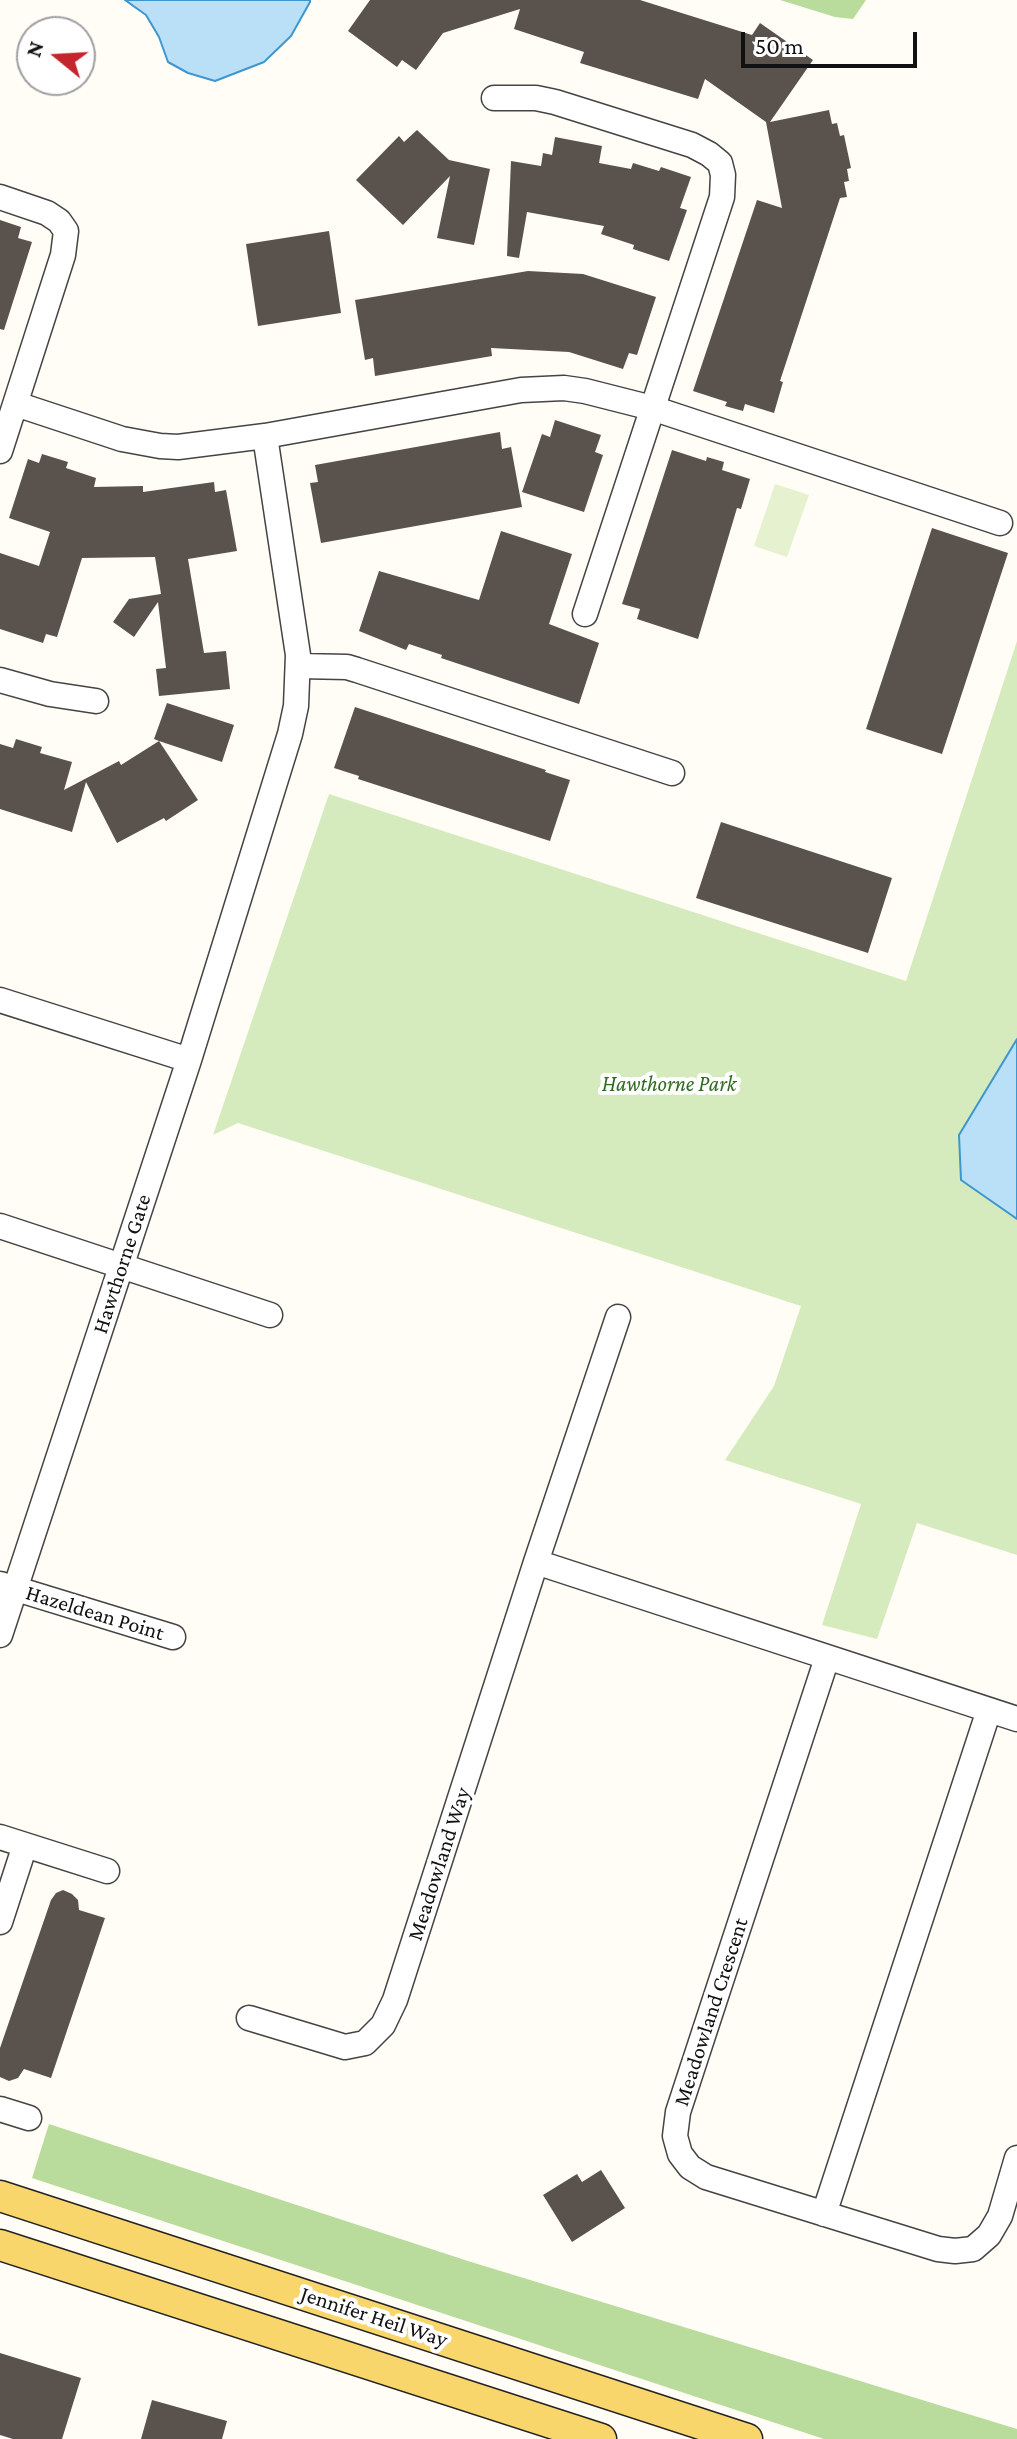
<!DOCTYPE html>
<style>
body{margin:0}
#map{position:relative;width:1017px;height:2439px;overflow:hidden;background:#fffdf5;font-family:"Crimson Pro",serif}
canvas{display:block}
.north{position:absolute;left:16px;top:16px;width:80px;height:80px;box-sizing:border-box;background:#fff;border:2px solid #a0a0a0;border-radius:50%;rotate:288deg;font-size:22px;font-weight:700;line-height:32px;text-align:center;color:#111}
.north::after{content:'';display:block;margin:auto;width:28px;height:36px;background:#c4262e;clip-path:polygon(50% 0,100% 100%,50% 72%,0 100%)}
.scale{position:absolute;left:741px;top:32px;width:176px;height:36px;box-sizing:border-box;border:4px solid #111;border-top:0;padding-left:10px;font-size:24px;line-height:28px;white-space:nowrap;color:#111;-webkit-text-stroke:6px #fff;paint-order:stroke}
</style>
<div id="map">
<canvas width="1017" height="2439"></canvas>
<div class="north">N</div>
<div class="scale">50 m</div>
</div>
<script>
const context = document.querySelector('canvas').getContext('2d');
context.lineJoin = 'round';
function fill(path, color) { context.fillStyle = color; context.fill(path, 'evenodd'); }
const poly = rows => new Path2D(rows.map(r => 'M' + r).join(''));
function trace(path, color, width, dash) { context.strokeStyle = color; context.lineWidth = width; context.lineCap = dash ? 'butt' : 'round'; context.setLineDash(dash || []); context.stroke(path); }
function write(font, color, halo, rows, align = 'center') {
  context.font = font + ' "Crimson Pro",serif'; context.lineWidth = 8; context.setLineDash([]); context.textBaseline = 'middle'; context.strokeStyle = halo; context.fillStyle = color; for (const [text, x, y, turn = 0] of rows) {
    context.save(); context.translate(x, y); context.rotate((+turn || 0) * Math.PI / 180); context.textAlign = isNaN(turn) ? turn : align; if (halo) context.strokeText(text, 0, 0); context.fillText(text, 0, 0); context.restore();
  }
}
const green = poly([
 [1017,641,1017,1555,917,1523,877,1639,822,1625,861,1504,725,1460,774,1386,801,1306,238,1123,213,1135,329,794,906,981]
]);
const forest = poly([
 [780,0,866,0,853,19,835,17],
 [49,2124,468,2261,1017,2429,1017,2439,824,2439,32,2178]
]);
const pitch = poly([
 [775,484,809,495,787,557,754,546]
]);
const water = poly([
 [125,0,310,0,310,2,291,36,264,62,215,81,188,73,168,62,159,37,146,15,125,0],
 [1017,1039,1017,1219,961,1180,959,1135,1017,1039]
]);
const building = poly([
 [370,0,640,0,752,35,760,23,813,60,770,122,829,110,832,124,837,123,840,136,844,135,851,168,847,169,849,181,844,182,847,197,840,198,780,381,783,382,774,413,745,404,743,411,725,406,727,402,693,391,757,200,782,208,766,122,705,79,698,99,580,63,584,52,514,29,520,9,443,33,416,70,402,60,397,67,348,31],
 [417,130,449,160,490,169,474,245,437,238,450,176,403,225,356,180,399,136,404,142],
 [555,137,602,146,599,163,631,169,633,163,659,171,661,167,691,177,680,208,687,210,669,261,633,249,634,245,601,234,604,226,527,212,519,258,507,256,511,161,541,166,543,153,552,155],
 [0,220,21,227,18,238,32,242,4,330,0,329],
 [329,231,341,313,258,326,246,244],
 [528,271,583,274,656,297,637,355,629,353,623,369,569,352,491,348,492,356,375,376,373,358,365,360,355,300],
 [555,420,601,435,595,452,603,455,584,512,522,492,542,434,550,437],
 [500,432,502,449,511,447,522,507,321,543,310,483,318,482,315,465],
 [672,450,706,461,707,457,724,462,722,470,750,479,741,509,737,508,698,639,637,619,640,609,622,604],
 [42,454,68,462,66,468,96,478,94,487,143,486,143,492,214,482,215,492,226,490,237,551,188,559,204,653,226,651,230,689,159,696,156,669,166,668,158,602,134,637,113,622,129,599,161,594,155,557,82,558,57,637,46,634,43,643,0,629,0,553,39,566,50,532,9,518,28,459,39,463],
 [932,528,1008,553,942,754,866,729],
 [501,531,572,554,549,624,599,643,579,704,441,658,442,655,409,644,406,650,359,631,379,571,479,600],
 [167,703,234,725,222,762,159,741,198,800,166,821,164,818,117,843,86,782,72,832,0,809,0,744,13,748,16,739,42,747,40,753,72,762,64,790,119,761,121,765,159,741,154,739],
 [355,707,546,770,545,772,570,780,550,841,358,779,359,776,334,768],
 [721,822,892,878,868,953,696,898],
 [63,1890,72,1894,78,1900,79,1910,105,1918,51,2078,24,2069,18,2078,9,2081,0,2077,0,2048,51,1900,56,1893],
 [601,2170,625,2208,572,2242,543,2195,577,2174,582,2182],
 [0,2353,81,2378,62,2439,13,2439,0,2435],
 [152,2400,227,2421,222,2439,141,2439]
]);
const minor = poly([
 [494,98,536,98,555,102,692,145,709,154,720,163,723,175,722,197,585,614],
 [0,197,47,213,59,221,66,231,63,255,0,451],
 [16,404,122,439,160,446,178,447,265,436,521,390,564,388,585,391,652,408,1000,523],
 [299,666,347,667,357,670,672,773],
 [0,680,50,694,96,701],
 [0,1000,189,1060],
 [0,1226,270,1315],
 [536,1562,1017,1719],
 [0,1584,173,1637],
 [0,1635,189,1060,290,734,296,706,298,655,265,436],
 [827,1658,678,2112,675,2136,680,2154,690,2167,706,2177,938,2249,955,2251,973,2249,989,2235,1000,2216,1017,2158],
 [0,1837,107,1871],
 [0,1922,25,1845],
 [249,2018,345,2047,365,2043,383,2025,395,2000,536,1562,618,1317],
 [0,2109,29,2118],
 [824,2214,989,1710]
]);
const major = poly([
 [0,2196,747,2439],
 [0,2245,601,2439]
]);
const parkNames = [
 ["Hawthorne Park",669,1084]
];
const streetNames = [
 ["Hawthorne Gate",122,1264,-72],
 ["Hazeldean Point",95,1613,17],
 ["Meadowland Way",439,1864,-72],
 ["Meadowland Crescent",711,2012,-72],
 ["Jennifer Heil Way",374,2317,18]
];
fill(green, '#d5ebbd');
fill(forest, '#b9dc9c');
fill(pitch, '#e6f2cf');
fill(water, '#b9e0f7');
trace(water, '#3f96cf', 2);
fill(building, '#5a524d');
trace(minor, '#444', 27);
trace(major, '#222', 33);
trace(minor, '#fff', 24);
trace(major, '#f9d66b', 30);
write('italic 22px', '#2f6b1f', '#fff', parkNames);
write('22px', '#111', '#fff', streetNames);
</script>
